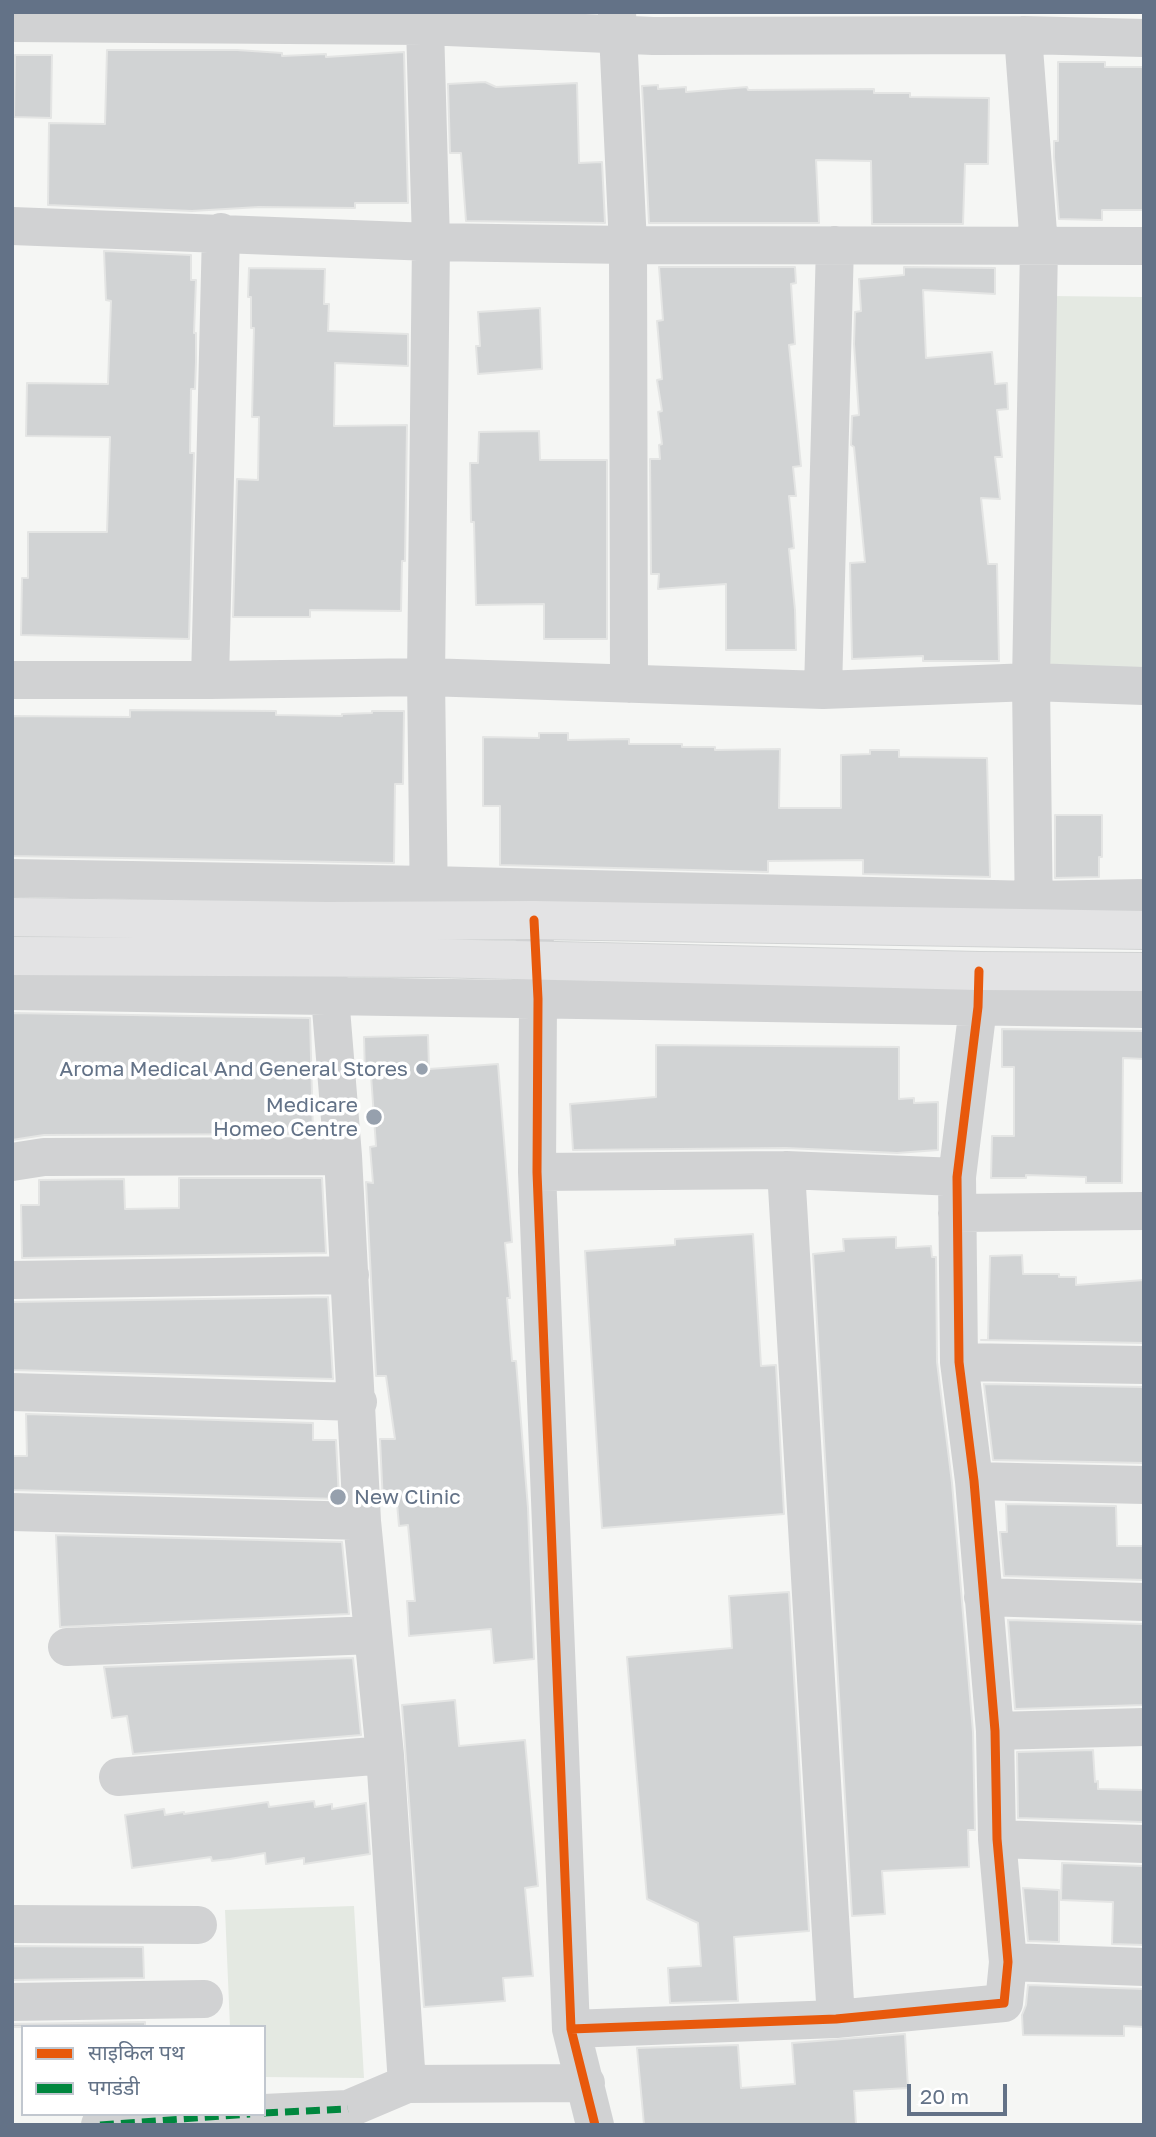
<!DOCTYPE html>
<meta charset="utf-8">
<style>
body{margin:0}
#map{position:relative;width:1156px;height:2137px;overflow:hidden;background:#f5f6f4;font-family:"Golos Text","Noto Sans Devanagari",sans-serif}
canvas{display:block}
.frame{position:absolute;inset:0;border:14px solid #637287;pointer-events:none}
.legend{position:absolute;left:21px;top:2025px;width:245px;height:91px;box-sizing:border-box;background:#fff;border:2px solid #c1c7cf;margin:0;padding:9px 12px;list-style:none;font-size:21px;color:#637287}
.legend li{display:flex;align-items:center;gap:14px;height:35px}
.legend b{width:35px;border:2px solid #c1c7cf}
.scale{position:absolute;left:907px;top:2084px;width:100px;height:32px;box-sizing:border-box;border:4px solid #637287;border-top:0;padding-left:9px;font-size:21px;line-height:24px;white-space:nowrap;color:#637287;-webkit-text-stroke:5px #fff;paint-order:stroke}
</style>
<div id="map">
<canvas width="1156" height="2137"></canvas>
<div class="frame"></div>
<ul class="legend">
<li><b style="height:9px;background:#e8590c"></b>साइकिल पथ</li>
<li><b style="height:9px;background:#00873e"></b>पगडंडी</li>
</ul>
<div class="scale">20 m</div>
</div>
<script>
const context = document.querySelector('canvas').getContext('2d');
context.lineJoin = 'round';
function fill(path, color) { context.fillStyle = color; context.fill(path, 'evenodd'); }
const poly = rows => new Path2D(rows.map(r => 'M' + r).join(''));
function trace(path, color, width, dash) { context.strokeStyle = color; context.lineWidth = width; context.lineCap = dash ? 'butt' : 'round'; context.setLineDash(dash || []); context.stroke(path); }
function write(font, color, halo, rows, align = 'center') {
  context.font = font + ' "Golos Text",sans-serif'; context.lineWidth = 7; context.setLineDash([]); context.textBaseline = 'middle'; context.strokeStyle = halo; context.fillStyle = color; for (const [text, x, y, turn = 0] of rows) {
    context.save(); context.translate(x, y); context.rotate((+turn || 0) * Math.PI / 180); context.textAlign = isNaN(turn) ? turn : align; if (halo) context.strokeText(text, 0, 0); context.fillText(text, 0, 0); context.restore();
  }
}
const green = poly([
 [1050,296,1144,297,1144,681,1045,680],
 [354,1906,364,2078,264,2077,264,2027,230,2027,225,1910]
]);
const building = poly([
 [107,50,237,50,282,53,282,56,326,54,326,57,404,52,408,203,355,203,355,208,259,207,192,211,48,205,49,123,105,124,107,50],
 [15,55,52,55,51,118,14,117,15,55],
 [1058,62,1105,62,1105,67,1144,67,1144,210,1102,210,1102,220,1059,219,1054,157,1054,141,1058,141,1058,62],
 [485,82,496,87,577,83,579,163,602,162,605,223,466,221,461,153,450,153,448,84,485,82],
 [658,85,658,89,686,87,686,92,747,87,748,90,874,89,874,93,910,93,910,97,989,98,988,164,965,164,963,224,872,224,871,161,816,160,819,223,649,223,642,86,658,85],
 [104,251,191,255,191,280,196,280,194,333,196,333,196,362,195,389,191,389,190,453,194,453,189,639,21,635,22,578,28,578,28,532,107,532,110,437,26,436,27,383,108,384,111,301,106,300,104,251],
 [659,267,795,267,796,283,791,284,795,344,789,345,801,466,793,467,796,496,789,496,794,548,789,549,795,610,796,650,726,650,726,584,658,589,659,574,651,574,650,459,660,459,659,445,662,444,658,412,662,411,657,380,662,379,657,321,663,320,659,267],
 [904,267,995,268,995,294,923,290,926,358,992,352,995,384,1007,383,1008,409,997,410,1002,457,995,457,1000,499,981,498,988,564,997,564,999,661,923,661,923,656,852,659,850,563,865,562,854,447,851,445,852,416,859,415,854,344,855,312,861,311,859,279,904,275,904,267],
 [249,268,325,269,324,304,329,304,328,331,408,334,408,366,335,363,334,426,407,425,405,561,402,561,401,611,310,610,310,617,233,617,237,479,258,480,259,417,252,417,254,328,251,328,251,297,248,297,249,268],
 [540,308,542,369,478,374,476,346,480,346,478,312,540,308],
 [539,431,540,460,607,460,607,639,544,639,544,604,476,605,474,522,471,522,470,463,478,463,479,432,539,431],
 [130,710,276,711,276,715,342,716,342,714,372,713,372,711,404,711,403,784,395,784,394,863,12,856,12,716,130,717,130,710],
 [539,733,568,733,568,740,629,739,629,744,682,744,682,747,715,747,715,750,780,749,779,808,841,808,841,755,870,754,870,750,899,750,899,757,987,758,990,877,863,874,863,860,768,861,768,872,500,865,500,806,483,806,483,737,539,738,539,733],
 [1055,815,1102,815,1102,857,1099,857,1099,877,1055,878,1055,815],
 [12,1013,310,1018,313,1134,44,1135,12,1140,12,1013],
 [1002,1029,1144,1031,1144,1059,1123,1058,1122,1183,1086,1183,1086,1177,1026,1175,1026,1178,991,1178,992,1136,1014,1136,1014,1067,1002,1067,1002,1029],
 [428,1035,429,1069,498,1064,512,1242,505,1243,510,1298,507,1298,512,1361,516,1361,528,1508,534,1659,494,1663,491,1629,409,1636,407,1601,415,1601,408,1525,399,1526,397,1503,383,1504,380,1439,395,1439,386,1376,376,1376,366,1182,373,1183,370,1147,376,1146,371,1075,365,1076,364,1037,428,1035],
 [656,1045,899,1047,899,1099,914,1098,914,1103,938,1102,938,1150,897,1153,786,1148,573,1150,570,1104,656,1097,656,1045],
 [179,1178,322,1178,326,1253,22,1258,21,1205,39,1205,39,1180,124,1179,125,1209,179,1208,179,1178],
 [753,1234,761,1366,776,1365,784,1514,602,1528,585,1251,675,1245,675,1239,753,1234],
 [896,1237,896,1248,931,1246,932,1257,936,1257,937,1362,952,1483,973,1732,975,1830,968,1830,969,1867,882,1871,885,1914,852,1916,813,1254,844,1251,843,1239,896,1237],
 [1022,1255,1023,1274,1059,1274,1059,1277,1076,1277,1076,1285,1144,1280,1144,1343,981,1340,988,1340,990,1256,1022,1255],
 [328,1297,333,1379,12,1370,12,1302,328,1297],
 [984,1384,1144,1387,1144,1463,993,1460,984,1384],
 [26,1414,313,1423,313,1440,336,1440,339,1499,12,1490,12,1456,27,1456,26,1414],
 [1006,1504,1116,1506,1117,1546,1144,1546,1144,1580,1004,1576,1000,1532,1007,1532,1006,1504],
 [56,1535,342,1542,349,1614,60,1627,56,1535],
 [789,1592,809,1931,734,1937,738,2001,670,2003,668,1968,701,1966,698,1923,647,1899,627,1657,732,1648,729,1596,789,1592],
 [1008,1620,1143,1624,1143,1705,1015,1709,1008,1620],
 [353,1658,361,1735,133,1754,127,1716,112,1718,104,1667,353,1658],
 [455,1700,459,1746,525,1740,538,1886,525,1888,533,1976,503,1978,505,2001,424,2007,402,1705,455,1700],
 [1093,1750,1095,1782,1098,1781,1098,1789,1144,1790,1144,1822,1018,1818,1017,1752,1093,1750],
 [314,1801,315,1807,332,1804,332,1809,366,1803,370,1854,304,1864,304,1858,266,1864,265,1853,230,1859,212,1861,211,1857,132,1868,125,1815,164,1809,165,1815,184,1812,184,1814,268,1802,269,1807,314,1801],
 [1062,1863,1143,1866,1144,1945,1112,1944,1113,1902,1061,1900,1062,1863],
 [1023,1888,1059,1890,1059,1942,1028,1941,1023,1888],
 [12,1946,143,1947,144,1978,12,1980,12,1946],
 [1028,1985,1144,1989,1144,2027,1124,2026,1124,2036,1023,2035,1022,2015,1026,2005,1028,1985],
 [145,2022,145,2027,12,2027,12,2024,145,2022],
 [905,2034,908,2088,854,2091,856,2125,644,2125,637,2048,738,2045,741,2088,795,2084,792,2043,905,2034]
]);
const minor = poly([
 [617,12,628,245,629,684],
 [12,23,425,26,653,36,1023,35,1144,38],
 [425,26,431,242,426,677,429,910],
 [1023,35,1039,246,1031,682,1034,923],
 [12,226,431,242,628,245,1144,246],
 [12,680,210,680,426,677,823,690,1031,682,1144,686],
 [210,680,221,232],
 [823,690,835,245],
 [12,878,429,885,1033,900,1144,898],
 [534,927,538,999,537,1172,571,2029,595,2125],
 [328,972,343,1156,362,1521,385,1755,407,2084],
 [12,991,1144,1009],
 [12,1162,44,1157,343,1156],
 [786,1170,836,2019],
 [537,1172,786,1170,957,1177],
 [957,1213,1144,1211],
 [12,1280,350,1275],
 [959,1362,1144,1365],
 [12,1392,358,1402],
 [974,1481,1144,1485],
 [12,1512,362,1521],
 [983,1597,1144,1602],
 [67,1647,373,1635],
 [995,1731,1144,1727],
 [118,1777,385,1755],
 [997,1839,1144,1844],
 [12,1924,198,1925],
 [1008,1962,1144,1967],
 [12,2002,204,1999],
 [571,2029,836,2019,1004,2003,1008,1962,997,1839,995,1731,974,1481,959,1362,957,1177,978,1007,979,971],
 [264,2113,348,2109,407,2084,586,2083],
 [100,2125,250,2114]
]);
const major = poly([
 [12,917,327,921,534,920,1144,930],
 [12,956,430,958,979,971,1144,972]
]);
const quiet = poly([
 [264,2113,348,2109],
 [100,2125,250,2114]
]);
const cycleway = poly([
 [534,920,538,999,537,1172,571,2029,595,2125],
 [571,2029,836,2019,1004,2003,1008,1962,997,1839,995,1731,974,1481,959,1362,957,1177,978,1007,979,971]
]);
const markers = [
 [422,1069,7,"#96a0ad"],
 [374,1117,9,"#96a0ad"],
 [338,1497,9,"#96a0ad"]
];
const poiNames = [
 ["Aroma Medical And General Stores",408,1069],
 ["Medicare",358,1105],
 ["Homeo Centre",358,1129],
 ["New Clinic",354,1497,"left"]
];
fill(green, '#e4e9e2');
fill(building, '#d1d3d4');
trace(building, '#e4e5e4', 2);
trace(major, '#d1d3d3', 40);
trace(minor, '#d1d2d3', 38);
trace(major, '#e3e3e4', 38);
trace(quiet, '#00873e', 7, [14, 7]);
trace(cycleway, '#e8590c', 9);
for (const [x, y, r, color] of markers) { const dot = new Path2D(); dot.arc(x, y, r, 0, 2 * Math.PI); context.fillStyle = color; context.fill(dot); trace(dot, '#fff', 2.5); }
write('21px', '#637287', '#fff', poiNames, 'right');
</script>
